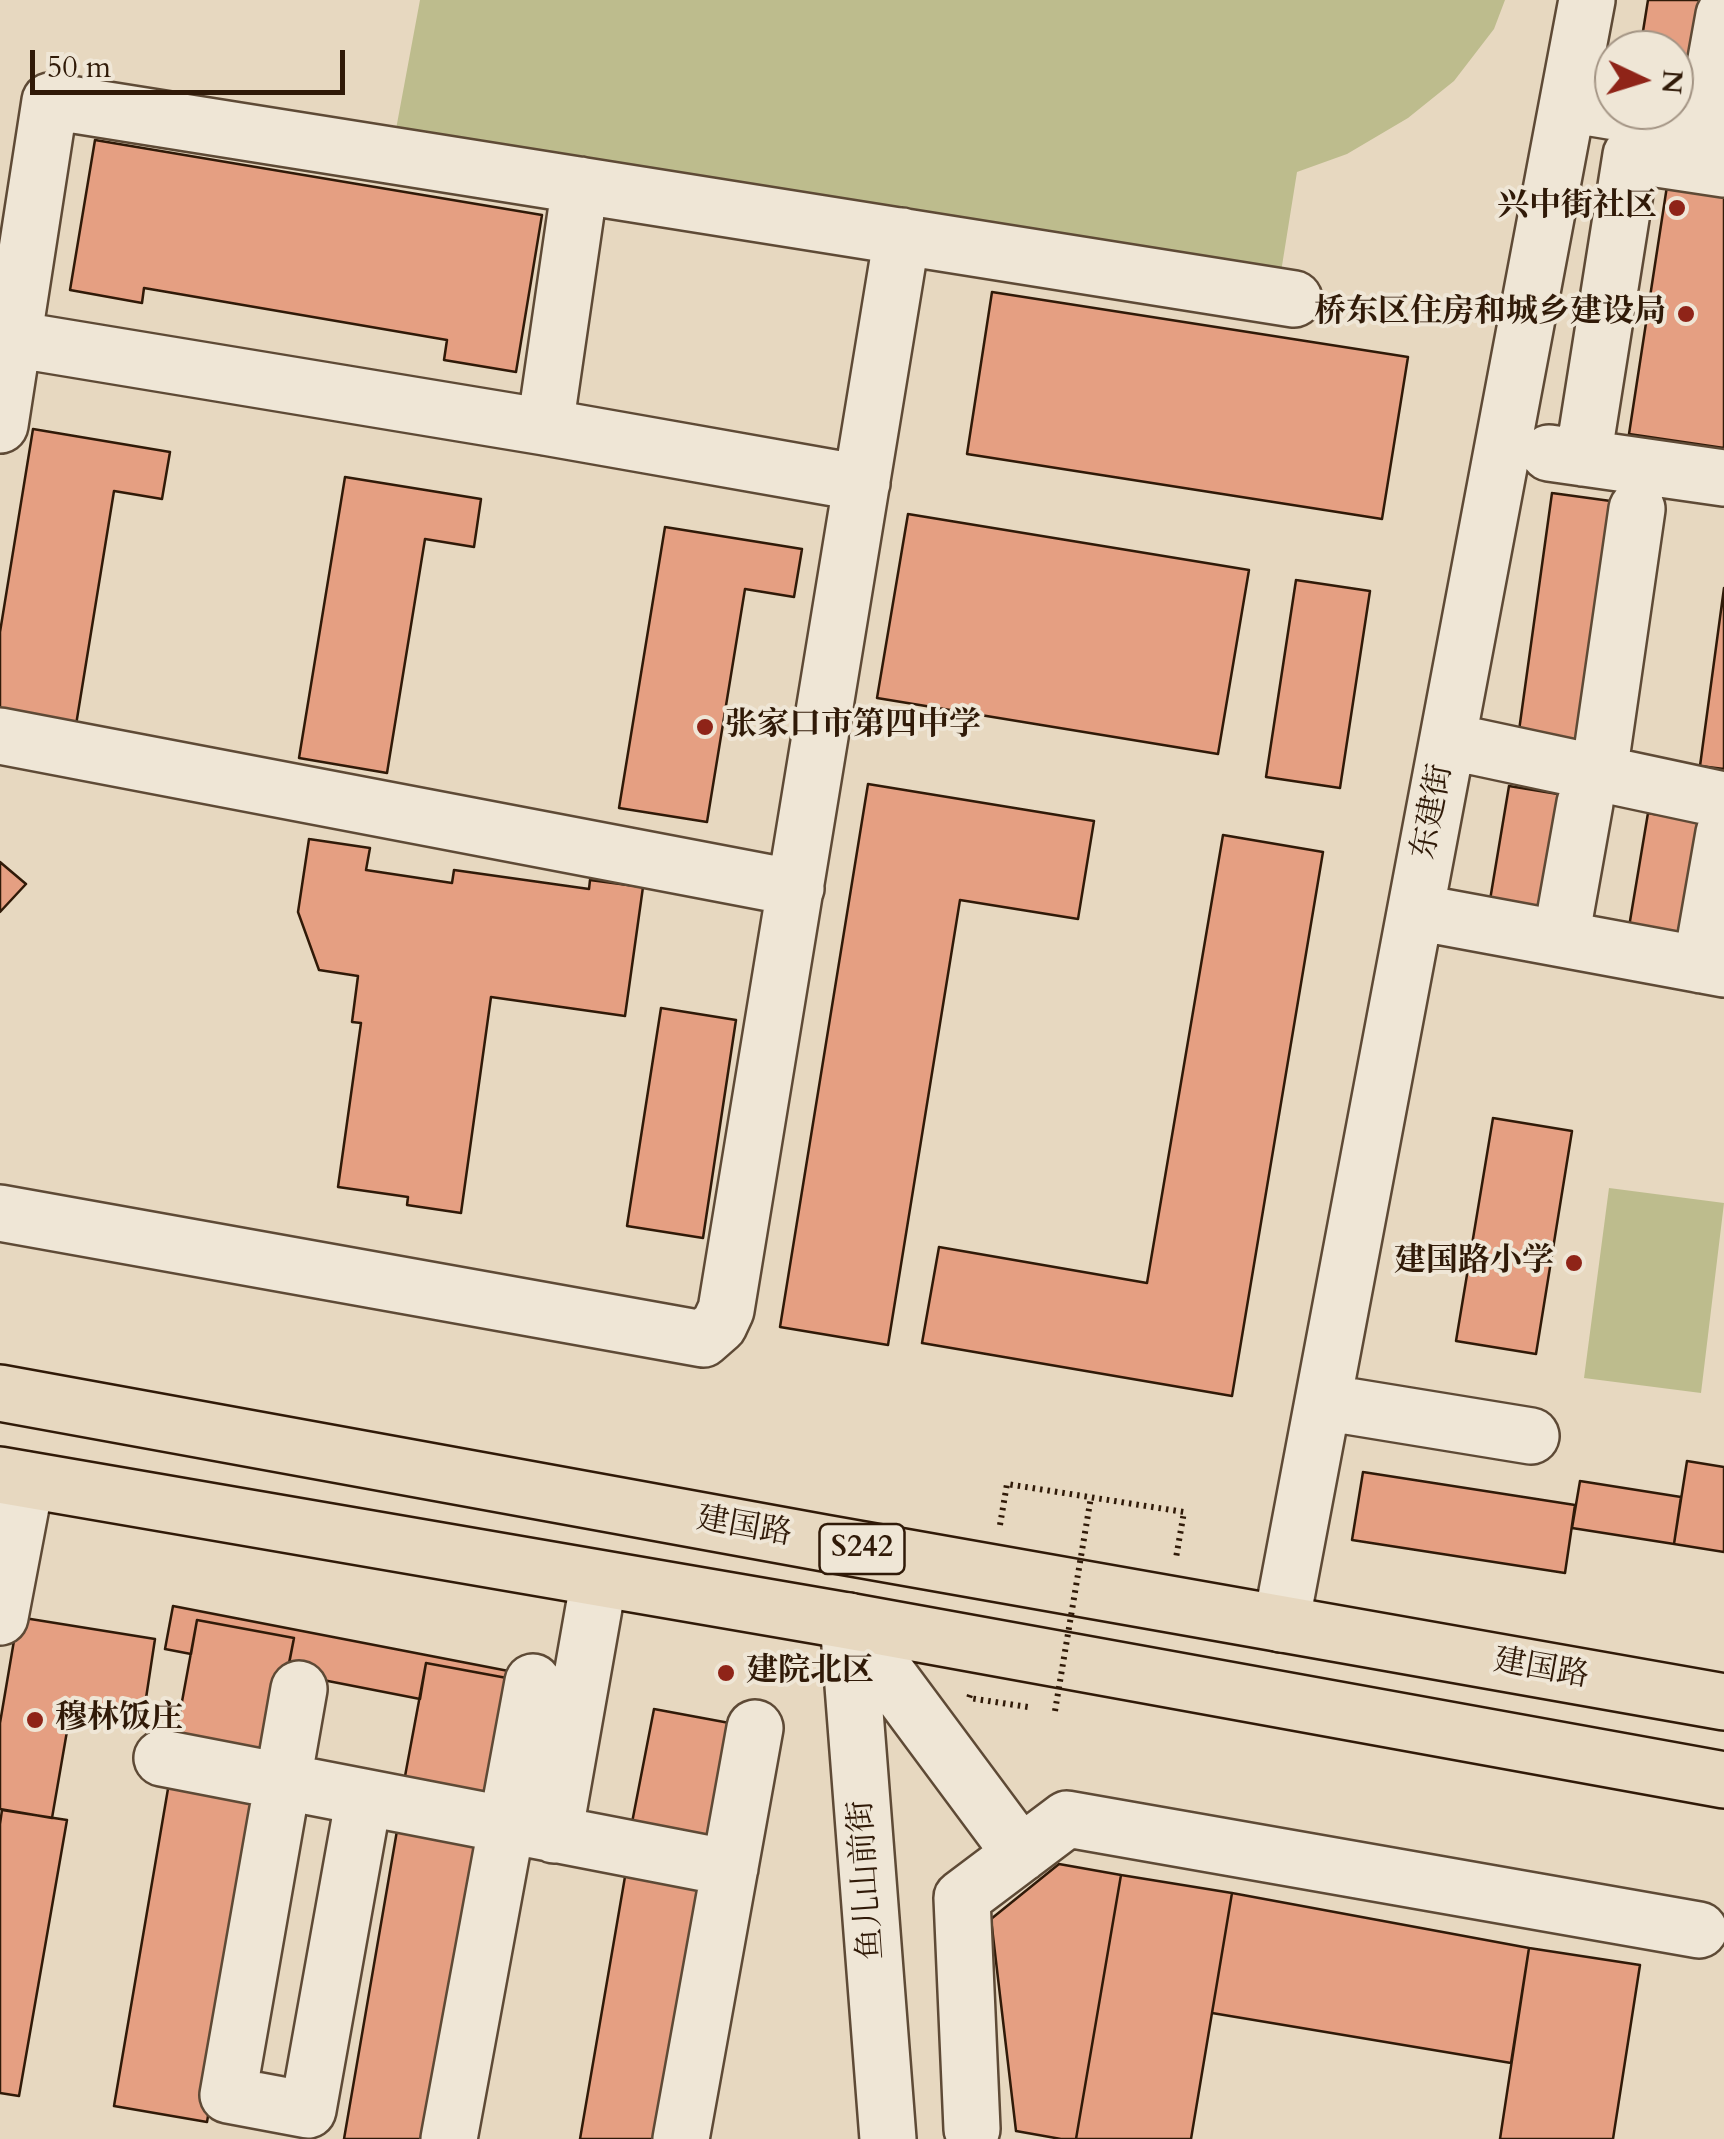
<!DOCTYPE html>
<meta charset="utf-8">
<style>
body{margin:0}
#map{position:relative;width:1724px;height:2139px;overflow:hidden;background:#e7d8c0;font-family:Cardo,serif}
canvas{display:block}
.north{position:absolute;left:1594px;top:30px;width:100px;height:100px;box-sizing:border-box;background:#efe6d6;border:2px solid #a39484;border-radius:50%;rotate:94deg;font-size:28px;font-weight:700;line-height:40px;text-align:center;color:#301a08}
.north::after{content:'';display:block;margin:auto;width:35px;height:45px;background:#8f2418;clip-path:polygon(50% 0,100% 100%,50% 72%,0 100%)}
.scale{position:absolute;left:30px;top:50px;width:315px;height:45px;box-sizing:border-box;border:5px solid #301a08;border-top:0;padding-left:12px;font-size:30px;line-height:35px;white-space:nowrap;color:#301a08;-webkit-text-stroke:8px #efe6d6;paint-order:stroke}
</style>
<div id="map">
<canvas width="1724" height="2139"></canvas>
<div class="north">N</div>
<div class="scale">50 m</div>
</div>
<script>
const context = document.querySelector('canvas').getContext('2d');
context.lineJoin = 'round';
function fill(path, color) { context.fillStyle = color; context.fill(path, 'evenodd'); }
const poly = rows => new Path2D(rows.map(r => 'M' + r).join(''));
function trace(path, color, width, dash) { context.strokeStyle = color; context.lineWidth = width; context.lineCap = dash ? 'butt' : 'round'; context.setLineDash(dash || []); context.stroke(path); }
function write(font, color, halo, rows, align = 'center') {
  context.font = font + ' Cardo,"Noto Serif SC",serif'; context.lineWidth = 8; context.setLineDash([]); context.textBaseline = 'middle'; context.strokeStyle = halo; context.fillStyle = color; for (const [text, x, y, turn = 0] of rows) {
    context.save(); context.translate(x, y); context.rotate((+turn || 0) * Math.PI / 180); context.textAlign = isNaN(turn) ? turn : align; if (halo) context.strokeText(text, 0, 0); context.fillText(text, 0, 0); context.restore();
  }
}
const green = poly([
 [420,0,1505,0,1494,29,1454,81,1408,118,1347,154,1297,172,1281,272,394,140],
 [1609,1188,1724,1203,1701,1393,1584,1378]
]);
const building = poly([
 [1648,0,1711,0,1699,71,1674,67,1674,50,1640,50,1648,0],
 [95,140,542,215,516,372,444,360,447,340,144,288,142,303,70,290,95,140],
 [1667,186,1724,195,1724,448,1629,434,1667,186],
 [992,292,1408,357,1382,519,967,454,992,292],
 [33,429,170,452,162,499,114,491,76,725,0,712,0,632,33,429],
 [345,477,481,499,474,547,425,539,387,773,299,758,345,477],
 [1552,493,1618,502,1583,754,1517,745,1552,493],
 [908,514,1249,570,1218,754,877,698,908,514],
 [665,527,802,549,794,597,745,589,707,822,619,808,665,527],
 [1296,580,1370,591,1340,788,1266,777,1296,580],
 [1724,588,1724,769,1700,766,1724,588],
 [868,784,1094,821,1078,919,960,900,888,1345,780,1327,868,784],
 [1509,786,1564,795,1543,921,1488,912,1509,786],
 [1648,813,1703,822,1681,948,1627,939,1648,813],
 [1223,835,1323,852,1232,1396,922,1343,939,1247,1147,1283,1223,835],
 [309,839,370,848,366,870,452,883,454,870,589,889,590,880,643,887,625,1016,491,997,461,1213,407,1205,408,1197,338,1187,361,1023,352,1022,358,976,319,970,298,912,309,839],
 [0,862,26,884,0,912,0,862],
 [661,1008,736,1020,703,1238,627,1226,661,1008],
 [1493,1118,1572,1131,1536,1354,1456,1341,1493,1118],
 [1687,1461,1724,1467,1724,1552,1674,1544,1687,1461],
 [1363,1472,1575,1505,1565,1573,1352,1540,1363,1472],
 [1580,1481,1681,1497,1674,1544,1572,1528,1580,1481],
 [173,1606,524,1674,523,1681,426,1663,420,1699,287,1673,294,1638,197,1620,191,1654,165,1649,173,1606],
 [18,1617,155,1639,143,1718,71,1708,52,1818,0,1809,0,1723,18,1617],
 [197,1620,294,1638,270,1763,174,1745,197,1620],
 [426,1663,523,1681,499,1805,403,1787,426,1663],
 [654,1709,751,1727,727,1852,630,1833,654,1709],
 [170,1777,263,1793,207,2122,114,2106,170,1777],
 [2,1810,67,1820,19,2096,0,2093,0,1824,2,1810],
 [399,1819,492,1835,440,2139,344,2139,399,1819],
 [1059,1864,1121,1875,1076,2139,1061,2139,1016,2131,991,1919,1059,1864],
 [627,1865,721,1881,676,2139,580,2139,627,1865],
 [1121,1875,1232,1893,1191,2139,1076,2139,1121,1875],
 [1232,1893,1529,1948,1511,2063,1212,2013,1232,1893],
 [1529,1948,1640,1965,1613,2139,1500,2139,1529,1948]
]);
const path = poly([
 [1000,1525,1007,1484,1184,1512,1176,1558],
 [970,1695,969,1698,1028,1707]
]);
const minor = poly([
 [1568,104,1724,130],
 [1704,126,1724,15],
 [13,339,545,427,862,483],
 [0,425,50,101,1294,299],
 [545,427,580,185],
 [1549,453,1724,478],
 [1583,458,1631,155,1724,169],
 [0,736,796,888],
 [1448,741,1724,800],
 [1599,773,1637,509],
 [1416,912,1724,969],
 [1561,938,1585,803],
 [1701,965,1724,833],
 [0,1213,703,1339,719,1325,726,1310,902,236],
 [1323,1402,1531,1436],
 [0,1617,26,1480],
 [848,1621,888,2139],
 [848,1621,1021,1854],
 [1281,1624,1587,0],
 [299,1689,228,2095,308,2110,364,1797],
 [162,1758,730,1868],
 [554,1835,599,1579],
 [972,2129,962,1898,1067,1819,1699,1930],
 [449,2139,533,1682],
 [681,2139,755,1728]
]);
const major = poly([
 [0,1393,824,1543,1724,1702],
 [0,1475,848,1621,1724,1780]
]);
const pathBridge = poly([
 [1055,1711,1091,1497]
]);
const markers = [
 [1677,208,10,"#8f2418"],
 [1686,314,10,"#8f2418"],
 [705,727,10,"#8f2418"],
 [1574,1263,10,"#8f2418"],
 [726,1673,10,"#8f2418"],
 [35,1720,10,"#8f2418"]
];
const shields = [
 [862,1549,85]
];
const shieldNames = [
 ["S242",862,1549]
];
const poiNames = [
 ["兴中街社区",1657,208],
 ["桥东区住房和城乡建设局",1666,314],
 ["张家口市第四中学",725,727,"left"],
 ["建国路小学",1554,1263],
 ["建院北区",746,1673,"left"],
 ["穆林饭庄",55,1720,"left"]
];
const streetNames = [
 ["东建街",1434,812,-79],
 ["建国路",744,1528,10],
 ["建国路",1541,1670,10],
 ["鱼儿山前街",868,1880,-94]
];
fill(green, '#bdbc8d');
fill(building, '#e59f82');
trace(building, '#301a08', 2.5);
trace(minor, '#5e4a36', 60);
trace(major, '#301a08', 60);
trace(path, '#301a08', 6, [2.5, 5]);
trace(minor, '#efe6d6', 55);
trace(major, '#e7d8c0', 55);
trace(pathBridge, '#301a08', 6, [2.5, 5]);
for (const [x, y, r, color] of markers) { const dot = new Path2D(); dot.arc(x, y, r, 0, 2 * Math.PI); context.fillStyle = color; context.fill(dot); trace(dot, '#efe6d6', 4); }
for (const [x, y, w] of shields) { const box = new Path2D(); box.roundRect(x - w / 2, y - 25, w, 50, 8); context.fillStyle = '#efe6d6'; context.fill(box); trace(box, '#301a08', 2.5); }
write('bold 30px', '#301a08', null, shieldNames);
write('bold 32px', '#301a08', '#efe6d6', poiNames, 'right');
write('32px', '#301a08', '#efe6d6', streetNames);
</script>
